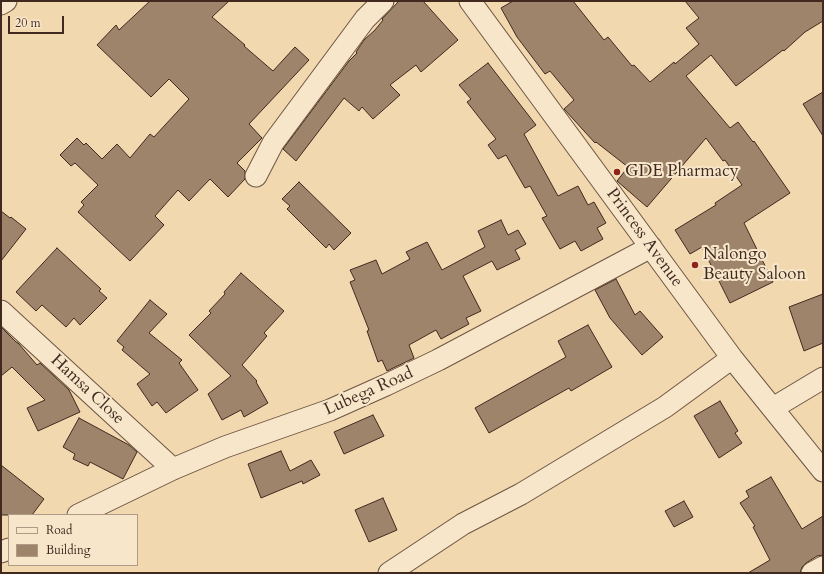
<!DOCTYPE html>
<style>
body{margin:0}
#map{position:relative;width:824px;height:574px;overflow:hidden;background:#f2d8ae;font-family:Cardo,serif}
canvas{display:block}
.frame{position:absolute;inset:0;border:2px solid #412920;pointer-events:none}
.legend{position:absolute;left:8px;top:514px;width:130px;height:52px;box-sizing:border-box;background:#f7e6ca;border:1px solid #ae9a86;margin:0;padding:5px 7px;list-style:none;font-size:12px;color:#412920}
.legend li{display:flex;align-items:center;gap:8px;height:20px}
.legend b{width:20px;border:1px solid #ae9a86}
.scale{position:absolute;left:8px;top:16px;width:56px;height:18px;box-sizing:border-box;border:2px solid #412920;border-top:0;padding-left:5px;font-size:12px;line-height:14px;white-space:nowrap;color:#412920;-webkit-text-stroke:3px #f7e6ca;paint-order:stroke}
</style>
<div id="map">
<canvas width="824" height="574"></canvas>
<div class="frame"></div>
<ul class="legend">
<li><b style="height:5px;background:#f7e6ca"></b>Road</li>
<li><b style="height:11px;background:#9d846a"></b>Building</li>
</ul>
<div class="scale">20 m</div>
</div>
<script>
const context = document.querySelector('canvas').getContext('2d');
context.lineJoin = 'round';
function fill(path, color) { context.fillStyle = color; context.fill(path, 'evenodd'); }
const poly = rows => new Path2D(rows.map(r => 'M' + r).join(''));
function trace(path, color, width, dash) { context.strokeStyle = color; context.lineWidth = width; context.lineCap = dash ? 'butt' : 'round'; context.setLineDash(dash || []); context.stroke(path); }
function write(font, color, halo, rows, align = 'center') {
  context.font = font + ' Cardo,serif'; context.lineWidth = 4; context.setLineDash([]); context.textBaseline = 'middle'; context.strokeStyle = halo; context.fillStyle = color; for (const [text, x, y, turn = 0] of rows) {
    context.save(); context.translate(x, y); context.rotate((+turn || 0) * Math.PI / 180); context.textAlign = isNaN(turn) ? turn : align; if (halo) context.strokeText(text, 0, 0); context.fillText(text, 0, 0); context.restore();
  }
}
const building = poly([
 [150,1,229,1,212,17,245,45,244,46,273,71,295,47,309,60,249,124,262,138,237,163,245,171,245,179,228,197,210,179,189,201,178,190,155,216,164,225,130,261,78,212,84,205,81,202,98,185,75,163,71,166,60,155,77,138,84,145,86,143,102,159,117,144,130,158,150,134,154,137,189,99,169,79,151,97,97,45,116,25,119,30,150,1],
 [399,1,423,1,458,40,421,72,416,65,390,85,400,95,373,119,362,107,359,111,344,98,296,161,283,149,349,61,357,53,356,52,364,40,375,30,383,20,382,19,399,1],
 [513,1,573,1,604,40,608,37,632,66,634,65,650,82,674,62,675,64,699,44,686,28,699,18,685,1,823,1,823,21,805,32,784,51,783,50,736,86,711,55,686,76,730,128,738,122,753,142,754,141,790,193,744,223,773,282,730,303,702,247,690,254,675,230,716,205,715,203,742,185,725,160,723,161,706,138,647,207,617,181,628,167,596,142,595,143,564,109,574,100,550,71,545,74,517,37,501,8,513,1],
 [488,63,536,125,524,134,558,196,578,186,588,205,594,202,606,223,597,228,603,239,581,251,575,241,560,249,542,218,547,216,530,186,525,188,506,155,498,159,488,145,496,139,467,102,471,99,459,85,488,63],
 [823,92,823,136,803,104,823,92],
 [299,182,351,233,334,250,329,244,326,248,287,209,290,206,282,199,299,182],
 [1,211,10,218,11,217,26,229,1,261,1,211],
 [501,220,508,235,518,230,526,244,515,250,520,259,497,270,492,261,463,276,481,311,466,318,469,324,441,339,436,330,409,345,414,358,387,371,382,360,378,362,367,331,369,330,350,282,355,280,350,270,376,260,382,274,410,259,406,252,427,242,442,270,485,247,478,231,501,220],
 [57,248,101,289,99,291,107,298,80,325,74,318,66,327,42,305,36,311,16,292,57,248],
 [241,273,284,311,264,333,267,336,242,365,257,381,256,382,268,403,244,417,241,410,222,420,208,394,231,376,189,335,211,313,209,311,225,294,224,292,241,273],
 [616,279,635,315,640,311,663,337,642,355,610,318,595,290,616,279],
 [823,294,823,343,804,351,789,307,823,294],
 [150,300,167,314,149,333,182,360,179,363,198,390,166,413,157,402,152,406,137,384,150,374,122,350,124,347,117,341,150,300],
 [588,325,612,367,571,391,569,388,489,433,475,408,566,357,558,341,588,325],
 [1,327,16,342,18,343,37,365,40,363,69,390,80,412,38,431,27,408,45,400,12,367,1,376,1,327],
 [720,401,738,431,735,433,742,443,719,458,694,416,720,401],
 [373,415,384,436,344,454,334,432,373,415],
 [79,418,129,445,137,452,123,479,90,462,88,466,73,459,75,454,63,447,79,418],
 [281,451,290,471,311,460,320,475,303,484,302,481,261,498,248,464,281,451],
 [1,465,44,499,32,515,1,515,1,465],
 [771,477,802,529,823,516,823,555,817,556,806,563,802,567,800,573,748,573,770,560,753,527,755,526,740,503,749,497,746,491,771,477],
 [383,498,397,530,369,542,355,510,383,498],
 [684,501,693,517,674,527,665,511,684,501]
]);
const minor = poly([
 [470,1,732,358,823,471],
 [1,4,6,1],
 [256,176,273,143,365,19,383,1],
 [1,311,173,469],
 [773,408,823,378],
 [78,515,173,469,225,447,330,410,386,385,438,360,651,247],
 [1,552,9,549],
 [389,573,463,524,521,494,665,407,732,358],
 [812,573,823,567]
]);
const markers = [
 [617,172,4,"#8f2418"],
 [695,265,4,"#8f2418"]
];
const poiNames = [
 ["GDE Pharmacy",625,172],
 ["Nalongo",703,255],
 ["Beauty Saloon",703,275]
];
const streetNames = [
 ["Princess Avenue",644,238,54],
 ["Hamsa Close",87,390,43],
 ["Lubega Road",369,392,-24]
];
fill(building, '#9d846a');
trace(building, '#412920', 1);
trace(minor, '#6d5544', 23);
trace(minor, '#f7e6ca', 21);
for (const [x, y, r, color] of markers) { const dot = new Path2D(); dot.arc(x, y, r, 0, 2 * Math.PI); context.fillStyle = color; context.fill(dot); trace(dot, '#f7e6ca', 1.5); }
write('17px', '#412920', '#f7e6ca', poiNames, 'left');
write('17px', '#412920', '#f7e6ca', streetNames);
</script>
